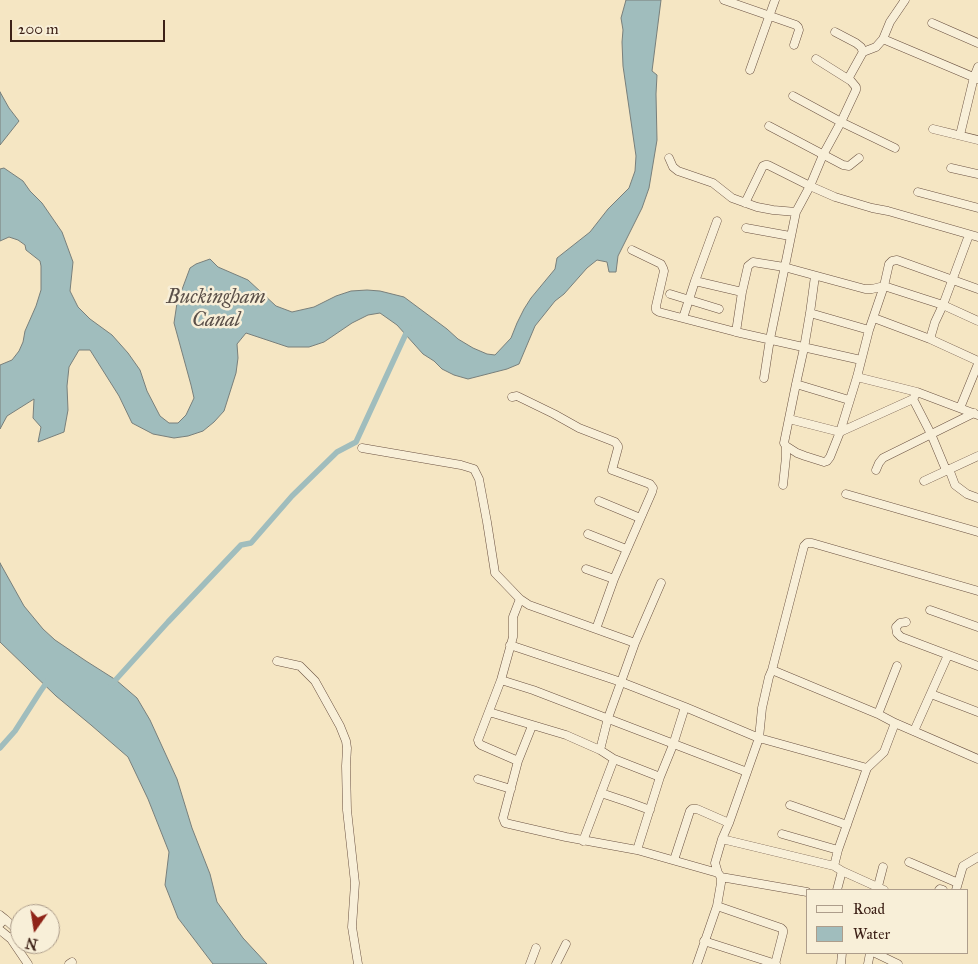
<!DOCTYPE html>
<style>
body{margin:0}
#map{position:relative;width:978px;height:964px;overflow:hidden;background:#f5e6c3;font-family:"IM FELL Great Primer",serif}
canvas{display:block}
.legend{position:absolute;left:806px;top:889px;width:162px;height:65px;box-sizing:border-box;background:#f8efd8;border:1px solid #ad9d8b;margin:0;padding:6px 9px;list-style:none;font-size:15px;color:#3d2117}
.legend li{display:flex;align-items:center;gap:10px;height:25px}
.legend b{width:25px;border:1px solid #ad9d8b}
.north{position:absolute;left:10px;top:904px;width:50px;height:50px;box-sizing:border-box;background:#f8efd8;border:1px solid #ad9d8b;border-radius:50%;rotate:193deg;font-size:14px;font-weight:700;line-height:20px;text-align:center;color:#3d2117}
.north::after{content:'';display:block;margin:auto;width:18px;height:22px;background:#8f2418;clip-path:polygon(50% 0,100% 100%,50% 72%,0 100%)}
.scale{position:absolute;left:10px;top:20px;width:155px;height:22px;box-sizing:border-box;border:2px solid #3d2117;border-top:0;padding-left:6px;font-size:15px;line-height:18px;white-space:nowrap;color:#3d2117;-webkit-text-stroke:4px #f8efd8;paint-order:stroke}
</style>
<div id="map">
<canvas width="978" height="964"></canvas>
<ul class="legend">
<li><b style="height:6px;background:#f8efd8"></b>Road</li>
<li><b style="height:14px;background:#a0bdbd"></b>Water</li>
</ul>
<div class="north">N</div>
<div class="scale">200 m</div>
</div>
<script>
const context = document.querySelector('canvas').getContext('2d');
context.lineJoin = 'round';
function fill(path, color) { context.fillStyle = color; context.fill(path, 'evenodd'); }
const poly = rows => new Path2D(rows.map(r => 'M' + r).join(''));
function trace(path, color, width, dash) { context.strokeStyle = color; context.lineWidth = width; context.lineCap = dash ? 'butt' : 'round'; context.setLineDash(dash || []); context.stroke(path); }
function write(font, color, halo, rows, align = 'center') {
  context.font = font + ' "IM FELL Great Primer",serif'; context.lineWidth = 5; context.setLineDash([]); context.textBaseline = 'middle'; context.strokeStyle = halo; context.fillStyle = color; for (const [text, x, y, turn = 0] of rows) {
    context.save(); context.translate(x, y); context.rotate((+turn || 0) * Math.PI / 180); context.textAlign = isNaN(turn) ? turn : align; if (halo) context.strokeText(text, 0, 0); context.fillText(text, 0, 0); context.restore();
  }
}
const water = poly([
 [626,0,661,0,652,71,657,75,656,94,657,140,649,188,642,208,618,256,616,272,609,272,607,262,597,260,587,268,564,294,555,301,535,326,519,364,507,369,468,379,454,375,442,369,434,361,423,354,397,325,380,313,368,315,352,323,324,342,309,347,288,347,246,333,237,344,238,358,236,373,224,411,214,422,203,431,188,436,174,438,153,434,132,423,119,396,90,350,79,350,69,367,67,386,68,410,64,432,38,442,41,427,33,418,34,399,7,416,0,429,0,365,12,360,19,351,23,342,25,331,36,306,41,290,41,266,40,261,26,250,25,245,18,240,9,237,0,241,0,169,4,168,23,181,30,191,42,203,62,232,73,262,70,291,78,307,90,319,112,335,128,353,140,370,147,391,160,416,169,423,178,423,186,415,194,398,191,385,174,323,177,303,190,268,196,264,210,259,218,267,248,280,276,306,292,312,314,307,336,296,351,291,367,290,380,291,404,297,447,329,458,339,473,348,487,354,495,355,511,338,517,323,524,309,531,298,555,269,557,258,590,232,608,209,629,188,635,171,636,156,623,66,622,42,623,30,621,18,626,0],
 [0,92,9,108,19,121,0,145,0,92],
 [0,563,24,606,43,629,55,640,86,661,116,680,137,698,150,720,177,779,192,828,210,874,217,902,243,938,267,964,213,964,178,918,165,885,169,852,148,799,128,757,91,725,56,696,0,642,0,563]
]);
const canal = poly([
 [111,685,168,622,241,545,251,543,292,496,337,452,356,442,409,327],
 [0,748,15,731,40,692,49,679]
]);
const minor = poly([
 [724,0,796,25,798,27,799,30,794,45],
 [932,23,978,43],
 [835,32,856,43,861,47,863,52,848,79],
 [883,39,890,22,905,0],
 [863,52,876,47,883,39,978,79],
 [816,59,851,81,856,87,856,90,841,122,895,148],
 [750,70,775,0],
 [769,126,843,165,849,166,859,158],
 [933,129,978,140],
 [960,135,974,77,978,67],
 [669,158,673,167,678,171,713,183,732,198,757,207,773,210,796,212],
 [951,168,978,174],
 [918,192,978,208],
 [745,203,763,166,765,165,768,165,810,186,823,155,841,122,793,96],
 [717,221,695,281,742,292,736,332],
 [746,228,790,236],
 [632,250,661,264,663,268,664,271,656,306,656,310,659,312,736,332,861,360],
 [815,276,810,313,804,348,796,384,784,443,786,446,797,453,805,456,824,462,827,461,830,457,840,432,857,377,869,330,884,286,889,264,892,261,897,260,978,289],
 [742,292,748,266,753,262,784,267,865,289,872,289,884,286,943,305,978,321],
 [670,294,719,309],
 [810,313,869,330],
 [683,318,695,281],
 [874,318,930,339,978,361],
 [930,339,935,322,943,305,969,235],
 [857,377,917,392,978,415],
 [764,378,770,339,796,212,810,186,835,197,872,208,888,211,978,237],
 [796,384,849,400],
 [512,397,517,396,554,414,579,428,615,442,618,446,618,448,612,470,650,484,653,488,652,492,614,579,596,629],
 [913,399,931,434,946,470],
 [960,408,978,364],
 [789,419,840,432,913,399,917,392],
 [362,448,461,465,474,469,479,479,487,522,495,573,520,599,529,605,635,643],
 [949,469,955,485,967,494,978,498],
 [876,470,879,463,883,458,974,413],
 [924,481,978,456],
 [783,485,786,457,786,446],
 [846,494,978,532],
 [599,501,640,518],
 [588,534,626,549],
 [586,569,614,579],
 [978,591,812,543,807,543,804,546,772,670,878,714,895,723,978,759],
 [930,610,978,627],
 [906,622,900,623,896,627,897,633,901,637,978,666],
 [510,645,621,682,685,707,759,738,867,768],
 [277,661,300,666,315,681,340,726,346,741,347,748,346,766,347,810,355,883,352,927,358,964],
 [772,670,769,677,762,708,759,738,729,823,722,839,715,863,718,873,721,877,721,883,717,906,781,928,783,930,783,933,775,964],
 [501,680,513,637,513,617,520,599],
 [931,694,978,712],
 [489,712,566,735,600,750,614,759],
 [878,714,897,666],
 [914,731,948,655],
 [600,750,608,718,621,682,635,643,661,583],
 [518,761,532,726],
 [478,779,511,789],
 [601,793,628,802,650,810],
 [790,805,847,825],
 [782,834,838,850],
 [722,839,834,866,842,871],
 [583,841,614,759,660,777],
 [637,850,660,777,673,745,685,707],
 [674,860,690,811,692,809,697,809,729,823],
 [909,862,958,883],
 [834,866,838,850,867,768,884,752,895,723],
 [718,873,637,850,566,837,505,823,503,818,518,761,481,745,479,743,478,740,501,680,533,690,747,772],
 [721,877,807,892],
 [837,890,842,871,884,890],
 [877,890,883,867],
 [939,890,940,889,943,890],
 [956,890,963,866,978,857],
 [0,915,5,919,0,924],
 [5,919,16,929,15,934,11,939],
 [0,930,11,939,28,964],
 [704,941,776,964],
 [875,953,898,964],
 [69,964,72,962],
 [530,964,536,948],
 [556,964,566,944],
 [697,964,717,906],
 [841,964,842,953],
 [868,964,870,953]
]);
const waterNames = [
 ["Buckingham",216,298],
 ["Canal",216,321]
];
fill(water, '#a0bdbd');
trace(water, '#787f7b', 1);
trace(canal, '#a0bdbd', 5.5);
trace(minor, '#6b5242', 9);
trace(minor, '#f8efd8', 8);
write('italic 20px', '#5b5049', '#f8efd8', waterNames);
</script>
